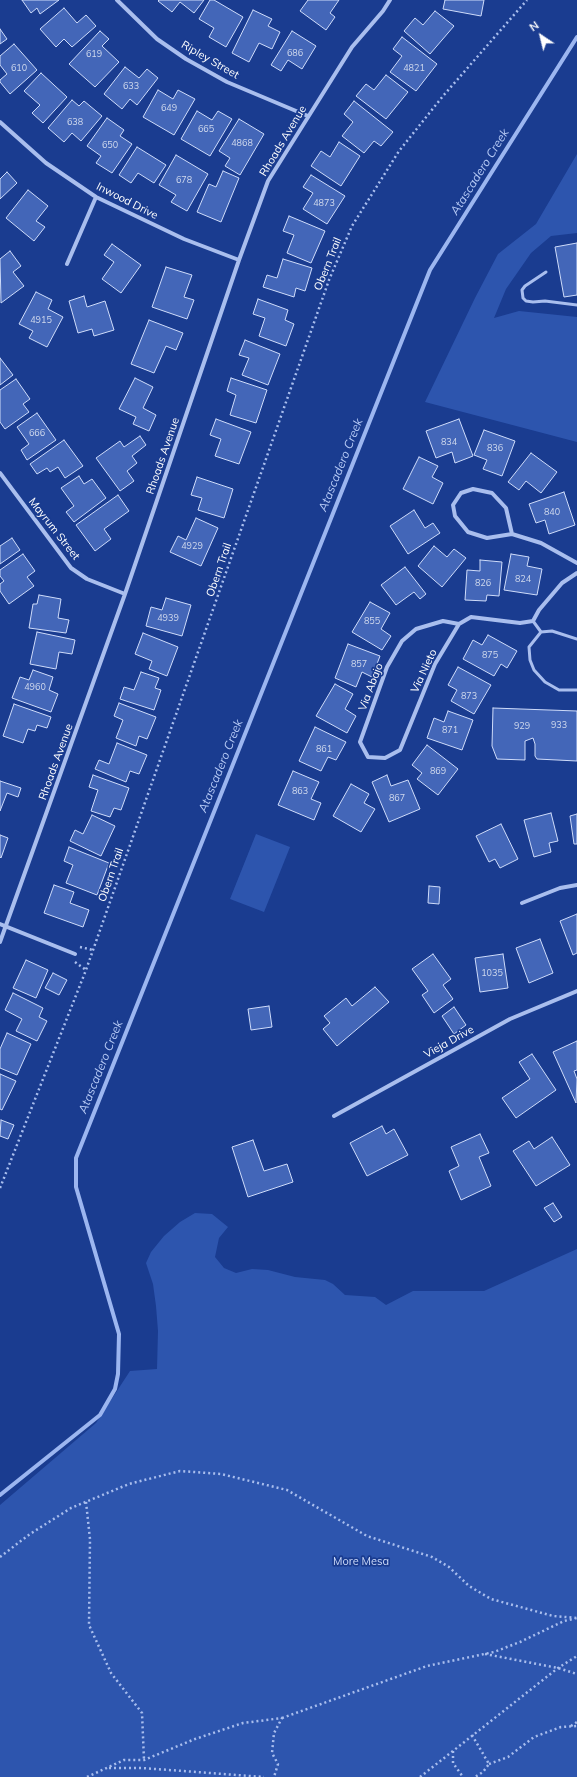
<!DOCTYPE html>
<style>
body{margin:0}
#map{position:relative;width:577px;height:1777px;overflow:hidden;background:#1a3c90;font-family:Mulish,sans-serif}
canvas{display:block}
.north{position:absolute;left:521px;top:16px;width:40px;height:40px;-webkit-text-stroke:3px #1a3c90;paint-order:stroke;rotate:325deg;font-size:11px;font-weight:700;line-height:16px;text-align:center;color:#fff}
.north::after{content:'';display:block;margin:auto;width:14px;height:18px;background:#fff;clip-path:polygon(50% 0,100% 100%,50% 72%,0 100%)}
</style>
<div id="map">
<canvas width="577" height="1777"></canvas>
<div class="north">N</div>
</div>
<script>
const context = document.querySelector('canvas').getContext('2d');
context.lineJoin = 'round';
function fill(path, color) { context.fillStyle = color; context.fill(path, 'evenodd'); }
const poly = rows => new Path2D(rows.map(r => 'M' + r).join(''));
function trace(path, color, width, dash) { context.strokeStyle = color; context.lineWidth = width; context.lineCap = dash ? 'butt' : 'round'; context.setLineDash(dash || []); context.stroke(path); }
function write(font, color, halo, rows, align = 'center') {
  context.font = font + ' Mulish,sans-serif'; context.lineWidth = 3.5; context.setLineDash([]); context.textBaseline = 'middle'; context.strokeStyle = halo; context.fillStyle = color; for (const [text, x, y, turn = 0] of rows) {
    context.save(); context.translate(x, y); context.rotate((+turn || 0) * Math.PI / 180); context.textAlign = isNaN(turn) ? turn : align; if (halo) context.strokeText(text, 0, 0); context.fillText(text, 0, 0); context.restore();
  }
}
const green = poly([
 [577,154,577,233,551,236,531,253,506,289,494,318,519,311,577,317,577,442,425,402,475,298,498,254,536,224],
 [256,834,290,847,264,912,230,899],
 [195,1213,212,1214,228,1227,219,1238,215,1257,224,1268,236,1273,252,1269,268,1270,295,1277,325,1280,333,1284,345,1295,375,1297,386,1305,413,1291,484,1291,577,1249,577,1777,0,1777,0,1505,96,1423,130,1371,157,1369,158,1331,156,1306,153,1284,146,1263,151,1252,164,1236,180,1222]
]);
const stream = poly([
 [0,1495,100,1415,115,1389,118,1374,119,1334,76,1187,76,1158,430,270,577,37]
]);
const building = poly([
 [22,0,59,0,40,14,37,8,31,13,22,0],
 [159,0,204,0,194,13,180,2,172,12,158,1,159,0],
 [210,0,214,0,243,17,226,47,209,37,214,28,199,19,210,0],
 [308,0,339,0,330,13,335,17,326,30,300,11,308,0],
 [445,0,484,0,481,16,443,9,445,0],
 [64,8,77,23,86,15,96,26,72,47,64,39,56,47,40,29,64,8],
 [253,10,272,19,268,26,280,32,272,49,259,43,249,62,232,53,253,10],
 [435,11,454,26,430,54,404,31,415,18,423,25,435,11],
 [0,29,7,39,0,44,0,29],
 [100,31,109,39,102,46,119,62,95,87,69,64,100,31],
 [292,31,316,46,302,69,288,60,281,71,271,65,292,31],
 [402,37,437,64,416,91,390,72,402,56,393,49,402,37],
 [14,44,37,70,10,94,0,82,0,80,7,74,0,65,0,56,14,44],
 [125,67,139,78,147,69,158,78,137,105,130,99,122,109,104,94,125,67],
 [41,73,67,97,43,123,32,113,40,105,24,91,41,73],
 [386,75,408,92,386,119,356,96,366,84,374,90,386,75],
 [158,90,173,99,178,90,195,99,174,135,143,117,158,90],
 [72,100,79,106,84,101,102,116,81,141,72,133,64,142,48,128,72,100],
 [354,101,393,132,381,146,374,141,364,153,342,136,353,122,344,114,354,101],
 [197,111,212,120,218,111,232,119,210,156,181,139,197,111],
 [107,118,124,130,120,136,132,144,112,173,96,163,101,156,87,146,107,118],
 [239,119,264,134,240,175,225,166,230,158,219,151,239,119],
 [339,142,360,156,341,186,311,166,321,151,330,157,339,142],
 [137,147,166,165,154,183,138,173,131,183,119,175,137,147],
 [176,155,208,174,187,211,171,202,176,195,159,185,176,155],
 [223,171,239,178,221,222,197,212,209,184,216,187,223,171],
 [7,172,17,183,0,199,0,179,7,172],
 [311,175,345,196,327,224,303,209,313,193,303,187,311,175],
 [28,190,48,206,36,221,45,227,34,241,6,218,28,190],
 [289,216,325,231,311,263,287,253,294,235,283,231,289,216],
 [577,243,577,295,564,297,555,247,577,243],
 [112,244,141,265,121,293,102,279,114,262,104,255,112,244],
 [10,251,21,266,13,272,24,286,1,303,0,259,10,251],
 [283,259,312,268,305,291,296,288,294,297,263,287,267,275,277,278,283,259],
 [166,267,192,275,184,297,194,300,187,319,152,307,166,267],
 [36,292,52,300,48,309,63,317,47,347,29,338,33,331,19,324,36,292],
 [84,296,87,307,105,301,114,330,94,336,92,329,78,333,69,301,84,296],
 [258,299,288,310,285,320,294,324,286,346,259,336,265,318,253,314,258,299],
 [149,320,183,333,176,350,166,346,154,373,131,364,149,320],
 [245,340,280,354,268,385,242,375,249,358,239,355,245,340],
 [0,358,13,375,0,385,0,358],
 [135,378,153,387,143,408,156,415,149,431,133,424,136,417,119,409,135,378],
 [231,378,267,390,256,423,230,415,236,395,227,391,231,378],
 [16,379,30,399,23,404,29,412,5,429,0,422,0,390,16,379],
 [37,413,56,440,27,460,21,450,29,444,17,427,37,413],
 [216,419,251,432,239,464,215,456,221,439,210,435,216,419],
 [459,419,473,456,455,463,452,452,436,458,426,431,459,419],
 [484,430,515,441,502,476,483,469,487,460,474,455,484,430],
 [140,436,146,445,132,456,137,463,127,471,134,481,120,491,96,458,120,441,124,447,140,436],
 [64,440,83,466,65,478,58,467,50,472,47,468,37,474,30,464,64,440],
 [531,453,557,472,541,493,526,481,519,490,508,482,531,453],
 [419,457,438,466,432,477,443,483,433,504,403,489,419,457],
 [79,476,84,484,92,479,106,498,74,522,66,512,74,506,61,488,79,476],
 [197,477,233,489,224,518,198,510,202,498,191,495,197,477],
 [564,492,575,525,549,534,545,520,536,523,529,504,564,492],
 [118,495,129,511,104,529,111,539,95,551,76,525,118,495],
 [414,510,425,528,433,523,440,533,408,554,390,526,414,510],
 [196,518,218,528,201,566,170,552,178,536,186,540,196,518],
 [12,538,20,550,0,564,0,546,12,538],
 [434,546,447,557,454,549,466,558,442,587,418,566,434,546],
 [23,554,35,571,27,577,34,586,9,604,0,591,0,584,4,581,0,576,0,570,23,554],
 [511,554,529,557,527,566,542,569,537,595,504,590,511,554],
 [480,560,502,562,499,596,487,595,486,601,465,600,467,570,480,571,480,560],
 [405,567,426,594,420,599,414,592,396,605,381,585,405,567],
 [39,595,61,599,58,618,69,620,66,633,29,628,33,604,37,604,39,595],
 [166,598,191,605,182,636,146,626,151,607,162,610,166,598],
 [370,602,390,613,381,629,391,636,382,650,352,632,370,602],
 [37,632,75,640,72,654,59,652,56,669,30,664,37,632],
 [143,633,178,647,167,676,149,669,152,661,135,654,143,633],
 [488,635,517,651,507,668,501,664,494,676,463,659,473,640,482,645,488,635],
 [348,644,380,656,372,677,362,672,356,687,335,678,348,644],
 [458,667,491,685,474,714,451,701,457,690,448,685,458,667],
 [33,670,53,677,49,690,58,694,51,712,12,698,20,677,29,680,33,670],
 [141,672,159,678,155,688,161,690,154,710,120,699,124,687,134,690,141,672],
 [335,684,353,694,345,709,356,716,347,733,316,716,335,684],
 [119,703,156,717,147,739,139,736,136,746,116,738,123,720,114,716,119,703],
 [14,704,51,717,47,728,37,725,35,731,28,729,23,743,3,736,14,704],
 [493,708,577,711,577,761,537,759,535,756,535,744,533,738,525,741,525,760,497,759,492,746,493,708],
 [448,711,473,720,462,750,427,738,434,718,444,722,448,711],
 [315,727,346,742,336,760,328,757,321,771,299,761,315,727],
 [117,743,147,755,139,774,130,771,126,782,95,769,99,760,109,764,117,743],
 [427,745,458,769,438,795,417,779,422,773,412,765,427,745],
 [293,771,319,782,311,799,321,803,314,820,278,805,293,771],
 [93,775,129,788,121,810,114,808,110,817,91,811,98,790,89,787,93,775],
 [387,775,391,786,408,780,420,809,389,822,372,782,387,775],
 [0,781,21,788,18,797,7,793,0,811,0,781],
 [351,784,369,794,364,803,375,809,361,832,333,816,351,784],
 [551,813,558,841,549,843,551,852,534,857,524,820,551,813],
 [577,814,577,844,574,844,570,816,577,814],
 [92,815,115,826,101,856,70,841,75,830,83,834,92,815],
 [501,824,518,859,500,868,495,859,489,862,476,836,501,824],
 [0,835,8,838,1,858,0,857,0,835],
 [69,847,109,863,97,895,66,883,73,865,64,861,69,847],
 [54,885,74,892,70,903,89,910,83,927,44,913,54,885],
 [429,886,440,887,439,904,428,903,429,886],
 [577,914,577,953,573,955,560,921,577,914],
 [540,939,553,973,529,983,516,948,540,939],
 [433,954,451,979,443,985,453,999,434,1013,422,995,428,991,412,969,433,954],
 [503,954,508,988,480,992,475,958,503,954],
 [26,960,48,970,36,998,13,988,26,960],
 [53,973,67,980,59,995,45,988,53,973],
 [375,987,389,1002,337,1046,323,1029,330,1023,324,1016,346,998,352,1006,375,987],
 [13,993,43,1008,39,1017,47,1021,37,1041,16,1031,22,1019,5,1010,13,993],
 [269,1006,272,1027,251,1030,248,1009,269,1006],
 [454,1007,466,1025,454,1034,442,1016,454,1007],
 [7,1033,31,1044,17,1075,0,1068,0,1049,7,1033],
 [577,1041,577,1070,574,1071,577,1079,576,1103,553,1052,577,1041],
 [532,1054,556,1090,516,1118,502,1098,530,1079,519,1062,532,1054],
 [0,1074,16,1081,2,1110,0,1109,0,1074],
 [1,1120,14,1125,8,1139,0,1136,1,1120],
 [382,1126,386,1134,394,1129,408,1155,367,1176,350,1143,382,1126],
 [480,1134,489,1153,479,1157,491,1186,461,1200,449,1171,459,1166,451,1147,480,1134],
 [552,1137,570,1165,536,1186,513,1151,529,1141,534,1149,552,1137],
 [253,1140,264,1171,287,1164,293,1182,248,1197,232,1147,253,1140],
 [553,1203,562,1217,554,1222,544,1208,553,1203]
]);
const path = poly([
 [80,947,93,950],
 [75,962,86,970],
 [0,1188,86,970,329,280,352,226,399,151,443,96,527,0],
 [86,1502,90,1539,89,1625,111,1673,142,1713,144,1760],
 [0,1557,30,1534,71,1508,129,1484,180,1471,221,1474,287,1490,367,1536,432,1557,449,1567,469,1586,491,1599,553,1616,577,1618],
 [485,1654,558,1668,577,1674],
 [282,1718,427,1666,494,1652,520,1642,564,1621,577,1618],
 [571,1726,577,1722],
 [472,1735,489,1764,483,1772,475,1777],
 [453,1751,453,1763,463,1777],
 [489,1764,508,1757,534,1737,561,1727,577,1726],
 [109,1768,142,1768,264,1777],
 [87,1777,124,1760,144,1760,195,1739,243,1723,282,1718,274,1733,272,1753,278,1764,274,1777],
 [420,1777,558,1668,577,1656]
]);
const service = poly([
 [546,272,525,286,522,290,523,298,526,301,533,302,545,301,577,305],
 [533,621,541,632],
 [577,639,552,631,541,632,529,647,530,660,534,670,545,682,559,690,577,690]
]);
const minor = poly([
 [117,0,157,39,186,59,227,82,308,116],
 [0,122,46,163,96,197,184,239,239,260],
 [67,264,96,197],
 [0,473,71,568,87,579,125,594],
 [512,534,506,508,492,493,473,489,461,493,453,505,455,516,468,532,487,538,512,534,541,543,577,563],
 [459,624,443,621,416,629,402,641,387,667,360,742,368,757,385,758,400,750,435,664,459,624,471,617,520,623,533,621,539,610,562,583,577,573],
 [522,903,560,888,577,885],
 [0,924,75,954],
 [0,942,125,594,239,260,268,181,352,47,383,11,390,0],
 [334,1116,510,1019,577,991]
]);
const numberNames = [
 ["686",295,53],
 ["619",94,54],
 ["610",19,68],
 ["4821",414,68],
 ["633",131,86],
 ["649",169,108],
 ["638",75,122],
 ["665",206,129],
 ["4868",242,143],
 ["650",110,145],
 ["678",184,180],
 ["4873",324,203],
 ["4915",41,320],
 ["666",37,433],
 ["834",449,442],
 ["836",495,448],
 ["840",552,512],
 ["4929",192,546],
 ["824",523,579],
 ["826",483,583],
 ["4939",168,618],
 ["855",372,621],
 ["875",490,655],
 ["857",359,664],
 ["4960",35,687],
 ["873",469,696],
 ["933",559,725],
 ["929",522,726],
 ["871",450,730],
 ["861",324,749],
 ["869",438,771],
 ["863",300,791],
 ["867",397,798],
 ["1035",492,973]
];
const streetNames = [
 ["Ripley Street",210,60,30],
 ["Rhoads Avenue",283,141,-59],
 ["Inwood Drive",127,201,27],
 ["Obern Trail",328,264,-68],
 ["Rhoads Avenue",163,456,-71],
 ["Mayrum Street",54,529,52],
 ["Obern Trail",219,570,-71],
 ["Via Nieto",424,671,-65],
 ["Via Abajo",371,687,-69],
 ["Rhoads Avenue",56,762,-70],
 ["Obern Trail",111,875,-71],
 ["Vieja Drive",449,1042,-29]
];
const parkNames = [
 ["More Mesa",361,1562]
];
const waterNames = [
 ["Atascadero Creek",480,172,-58],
 ["Atascadero Creek",341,465,-68],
 ["Atascadero Creek",221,766,-68],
 ["Atascadero Creek",101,1067,-68]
];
fill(green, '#2d55ae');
trace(stream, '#9cb6f0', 4);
fill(building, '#4366b8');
trace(building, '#cfdcfa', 1);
trace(path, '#a9beee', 2.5, [2, 3]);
trace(service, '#a9beee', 3);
trace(minor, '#a9beee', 4);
write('9px', '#d0d9ed', null, numberNames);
write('11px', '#fff', '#1a3c90', streetNames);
write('11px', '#cfdcfa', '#1a3c90', parkNames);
write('italic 12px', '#b5c9f5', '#1a3c90', waterNames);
</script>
